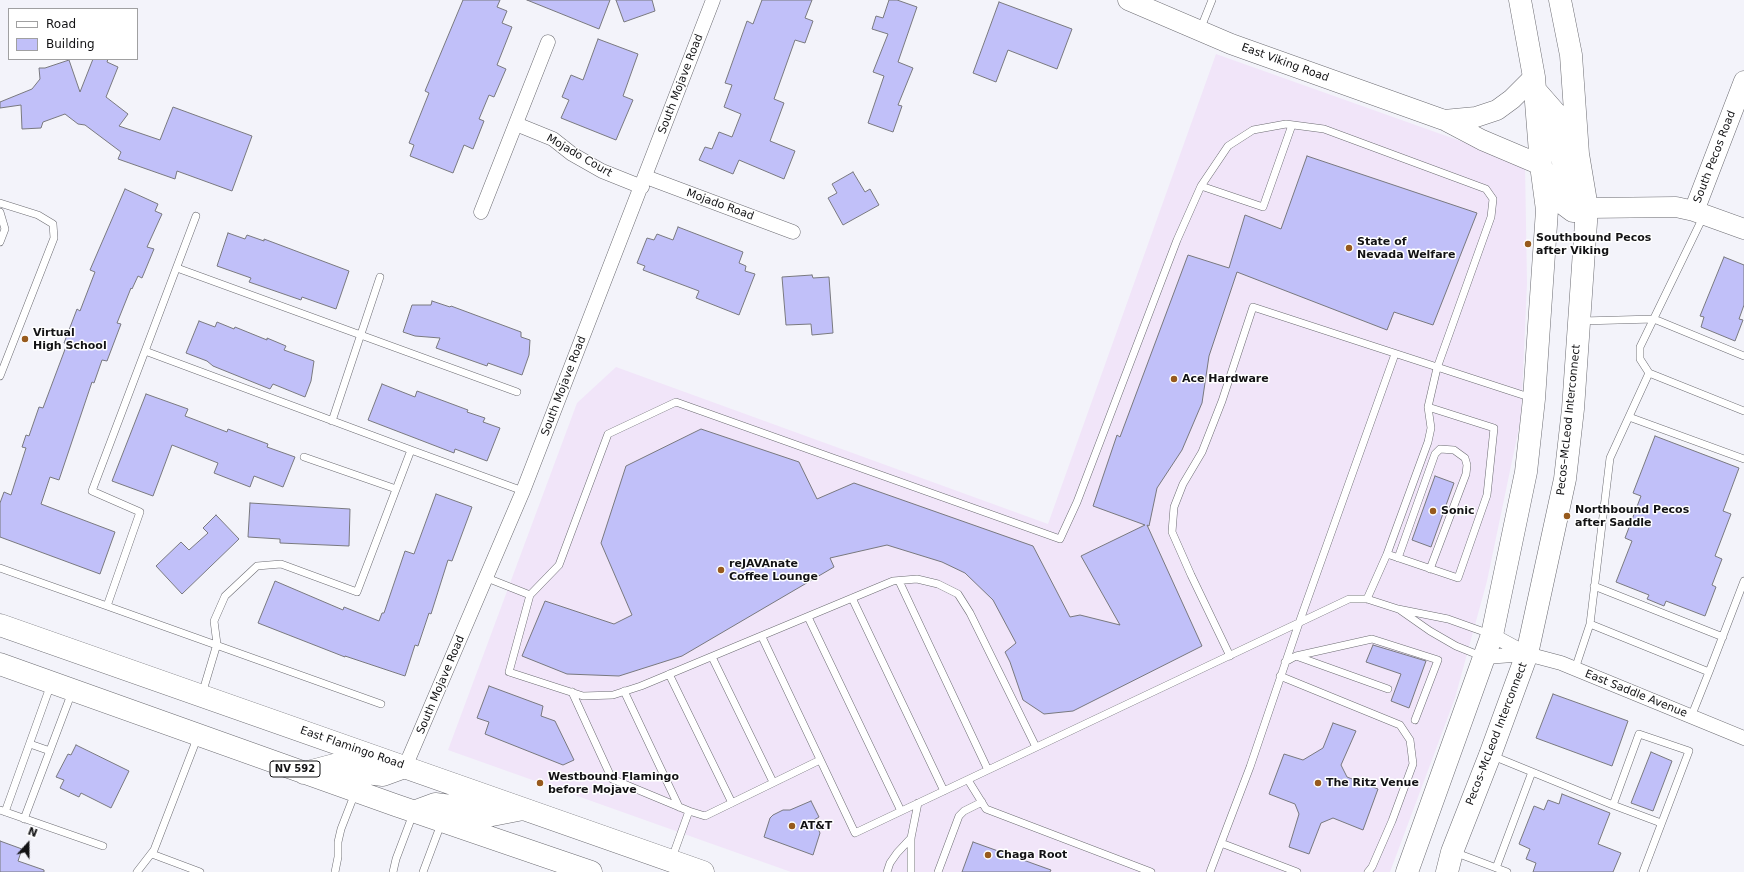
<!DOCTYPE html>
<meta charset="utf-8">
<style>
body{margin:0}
#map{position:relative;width:1744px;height:872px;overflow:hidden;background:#f3f3fa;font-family:"DejaVu Sans",sans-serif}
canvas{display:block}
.legend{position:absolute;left:8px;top:8px;width:130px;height:52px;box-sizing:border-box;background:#fff;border:1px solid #a0a0a1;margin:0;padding:5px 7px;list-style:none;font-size:12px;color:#121214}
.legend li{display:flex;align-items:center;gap:8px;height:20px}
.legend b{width:20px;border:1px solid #a0a0a1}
.north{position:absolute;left:8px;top:824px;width:40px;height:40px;-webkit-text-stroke:3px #fff;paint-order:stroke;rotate:21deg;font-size:11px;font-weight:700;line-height:16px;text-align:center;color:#121214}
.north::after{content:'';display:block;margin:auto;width:14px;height:18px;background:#121214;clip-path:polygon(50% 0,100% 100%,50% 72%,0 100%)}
</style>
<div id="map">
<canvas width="1744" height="872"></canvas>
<ul class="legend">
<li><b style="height:5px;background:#fff"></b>Road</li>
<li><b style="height:11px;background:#c1c0f9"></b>Building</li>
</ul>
<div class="north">N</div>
</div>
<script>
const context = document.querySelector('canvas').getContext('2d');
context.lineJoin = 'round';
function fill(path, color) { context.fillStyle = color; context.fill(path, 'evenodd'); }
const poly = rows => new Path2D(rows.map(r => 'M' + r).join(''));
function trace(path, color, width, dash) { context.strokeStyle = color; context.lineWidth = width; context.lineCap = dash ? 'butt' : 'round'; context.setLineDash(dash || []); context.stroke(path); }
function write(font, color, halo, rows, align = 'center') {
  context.font = font + ' "DejaVu Sans",sans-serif'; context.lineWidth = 3; context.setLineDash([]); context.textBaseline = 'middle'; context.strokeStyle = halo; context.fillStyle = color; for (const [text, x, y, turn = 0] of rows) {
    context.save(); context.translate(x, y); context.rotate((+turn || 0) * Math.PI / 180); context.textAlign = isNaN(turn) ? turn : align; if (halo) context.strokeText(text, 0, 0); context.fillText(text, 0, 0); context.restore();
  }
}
const commercial = poly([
 [1216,54,1525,164,1527,283,1521,418,1487,581,1455,698,1390,872,791,872,448,750,577,403,616,367,1048,524]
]);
const building = poly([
 [463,0,500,0,497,7,507,11,502,23,512,27,497,65,506,69,494,97,489,95,479,119,484,121,473,149,464,145,453,173,410,156,414,145,409,143,429,93,425,91,463,0],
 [527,0,610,0,599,29,527,0],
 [616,0,652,0,655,11,624,22,616,0],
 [762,0,812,0,805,18,813,21,805,43,795,40,774,99,784,103,770,141,795,151,784,179,739,160,733,174,699,160,705,147,712,149,719,132,732,137,741,114,724,107,732,85,725,83,747,21,753,24,762,0],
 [889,0,897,0,917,7,898,62,913,68,898,105,902,106,893,132,868,123,884,76,873,72,888,34,872,29,876,16,883,18,889,0],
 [999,2,1072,29,1057,69,1008,50,996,82,973,73,999,2],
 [598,39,638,54,623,96,633,100,616,140,561,118,569,100,562,97,571,75,583,80,598,39],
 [93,59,108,59,107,62,118,67,106,97,128,114,119,126,160,140,173,107,252,136,232,191,177,171,175,179,118,159,121,152,85,125,78,124,65,114,43,122,41,128,22,129,21,105,0,108,0,102,32,89,40,79,39,68,45,68,69,60,80,92,93,59],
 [1307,156,1477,213,1433,325,1394,312,1387,330,1237,272,1209,356,1202,403,1182,450,1157,488,1149,526,1147,525,1202,646,1073,711,1044,714,1023,700,1010,662,1005,652,1016,643,993,600,965,573,942,562,887,545,830,558,834,567,682,656,619,676,567,674,522,656,545,601,614,624,632,615,601,543,626,466,701,429,799,462,817,499,854,483,1033,546,1070,617,1080,615,1120,625,1081,556,1145,525,1093,506,1117,435,1120,437,1188,255,1229,268,1245,215,1281,229,1307,156],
 [853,172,865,192,870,189,879,205,843,225,828,198,837,193,832,184,853,172],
 [125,189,158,204,155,211,162,214,147,247,154,249,142,278,138,276,132,289,131,288,117,323,121,324,107,361,102,360,94,383,92,382,59,480,50,477,41,504,115,532,100,574,0,537,0,503,4,492,11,495,26,448,22,447,26,435,29,436,39,407,43,408,67,344,64,343,77,309,80,311,95,272,90,270,125,189],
 [678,227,743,252,739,263,746,266,745,271,755,274,739,315,696,298,699,291,643,270,645,266,637,263,647,238,654,240,657,234,673,240,678,227],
 [228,233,245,239,247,235,264,241,264,239,349,271,336,309,302,297,301,300,249,282,251,278,217,266,228,233],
 [1724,257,1744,265,1744,305,1739,319,1743,320,1735,341,1701,327,1704,317,1700,316,1724,257],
 [812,275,813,278,829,277,833,333,812,335,811,324,786,325,782,277,812,275],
 [432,301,450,307,451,306,521,332,521,337,530,340,529,355,522,375,488,363,487,366,436,348,440,338,415,336,403,332,412,305,431,305,432,301],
 [199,321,215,327,217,322,234,329,235,327,267,340,267,338,286,346,284,350,314,361,311,381,305,397,273,384,270,389,213,366,207,361,186,353,199,321],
 [382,384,415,397,417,391,468,410,467,412,485,418,483,422,500,428,487,461,455,449,454,453,368,420,382,384],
 [146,394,188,409,185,416,227,432,228,429,268,444,267,447,295,457,283,487,254,476,250,487,214,473,218,463,172,445,153,496,112,481,146,394],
 [1655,436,1739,468,1723,511,1731,514,1715,556,1722,559,1712,585,1716,587,1705,616,1666,601,1664,606,1647,599,1649,595,1616,582,1632,541,1625,538,1641,496,1633,493,1655,436],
 [1435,476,1454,483,1431,547,1412,540,1435,476],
 [436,494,472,507,452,561,448,560,431,614,429,613,418,646,415,645,405,676,345,656,345,657,258,623,275,581,343,610,344,607,379,621,382,613,384,613,405,551,414,554,436,494],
 [250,503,350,509,349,546,280,543,280,539,248,537,250,503],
 [216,515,239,539,182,594,156,566,181,542,189,550,208,533,203,528,216,515],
 [1373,645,1426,661,1409,708,1391,701,1401,674,1366,662,1373,645],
 [489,686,543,706,541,716,555,721,574,760,563,765,485,734,489,722,477,718,489,686],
 [1553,694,1628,721,1612,766,1536,738,1553,694],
 [1333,723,1356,731,1341,765,1347,777,1378,789,1363,830,1333,818,1321,823,1309,854,1289,847,1299,814,1295,804,1269,794,1284,754,1303,760,1323,748,1333,723],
 [76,745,129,771,111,808,81,793,79,797,60,788,64,780,56,777,68,754,71,755,76,745],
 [1651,752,1672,761,1653,811,1631,803,1651,752],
 [1562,794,1610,813,1598,844,1621,853,1613,872,1533,872,1536,863,1526,859,1530,849,1519,844,1534,806,1544,810,1548,800,1559,804,1562,794],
 [811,801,819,817,814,820,820,833,813,855,764,837,770,818,773,815,783,810,790,810,811,801],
 [0,841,22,849,18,861,44,870,44,872,0,872,0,841],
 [973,842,1051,870,1050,872,962,872,973,842]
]);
const lane = poly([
 [1200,30,1212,0],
 [1201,186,1263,207,1292,125],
 [0,203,38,215,53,224,54,238,0,376],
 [0,212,5,229,0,242],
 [1704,215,1640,347,1640,359,1649,373,1744,411],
 [196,216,145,351,411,450,357,592,281,564,257,566,225,596,214,621,217,644,202,694],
 [177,268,517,392],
 [1582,321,1654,319,1744,356],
 [1629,417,1744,459],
 [332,421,380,277],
 [411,450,523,491],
 [304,457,396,489],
 [1398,558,1435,454,1440,449,1454,450,1465,458,1467,465,1466,474,1430,569],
 [0,568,107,606,140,512,92,491,145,351],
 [487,578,530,595],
 [899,581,988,770],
 [1594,586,1723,637],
 [852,598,944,791],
 [1367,599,1387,554],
 [107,606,381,704],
 [1400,610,1430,631,1456,646,1481,656],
 [808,617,901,811],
 [1590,624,1709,672,1744,581],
 [762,637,855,833,1349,599,1367,599,1398,609,1448,619,1490,634],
 [1230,656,1191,575,1172,532,1174,507,1183,484,1202,452,1222,401,1253,307,1532,398],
 [1296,656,1388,689],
 [712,657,773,782],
 [1285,662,1296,656,1372,639,1438,660,1415,720],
 [1575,669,1590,624,1610,458,1649,373],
 [669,674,732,803],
 [1280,676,1400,725,1410,740,1413,764,1392,821,1372,867,1368,872],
 [624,691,679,807],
 [572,692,612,779,689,811,705,816,820,760],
 [1691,717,1709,672],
 [30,744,50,751],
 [1036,747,970,613,958,594,938,584,917,579,893,581,641,686,613,695,583,696,509,672,530,595,559,565,608,434,676,402,1060,539,1077,502,1177,240,1201,186,1228,146,1253,130,1286,124,1324,129,1486,189,1493,199,1491,217,1437,368,1428,407,1431,428,1428,442,1387,554,1458,578,1487,495,1494,428,1428,407],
 [1493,756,1613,805,1639,734,1689,751,1643,872],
 [968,780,986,809,1151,872],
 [1613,805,1661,823],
 [0,810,103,846],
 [5,812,51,684],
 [24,819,72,692],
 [1221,843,1297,872],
 [1454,852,1507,872],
 [152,854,200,872],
 [672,858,689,811],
 [1496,868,1532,772],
 [137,872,154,850,198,736],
 [335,872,338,857,338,842,341,829,355,793],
 [393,872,396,859,413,814],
 [423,872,441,824],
 [887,872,890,863,897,853,911,838],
 [911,872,911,838,918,803],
 [938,872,959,816,964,811,982,802],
 [1210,872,1250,767,1299,623,1395,354]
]);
const street = poly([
 [516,124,553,139,572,154,602,171,642,187],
 [646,177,793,232],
 [481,212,548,42],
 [1492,635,1527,654,1561,663,1744,738],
 [1485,657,1527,654],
 [405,767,523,491,713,0]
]);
const secondary = poly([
 [1128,0,1231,44,1444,120,1482,140,1541,165],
 [1444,120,1476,117,1497,110,1512,99,1534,77],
 [1587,208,1676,207,1694,211,1744,229],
 [1694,211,1744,81]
]);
const primary = poly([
 [1535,90,1556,114,1563,162,1565,205,1573,211,1587,208],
 [0,625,703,872],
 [0,664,395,805,591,872],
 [304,773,338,764,366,773,383,775,405,767],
 [416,811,435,804,451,806,482,817,523,809],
 [1407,872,1492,635,1526,472,1534,399,1547,210,1541,165,1534,77,1520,0],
 [1447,872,1452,852,1490,755,1527,654,1565,479,1573,409,1587,208,1578,154,1571,55,1560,0]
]);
const markers = [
 [1528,244,4,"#975a1d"],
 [1349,248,4,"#975a1d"],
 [25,339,4,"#975a1d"],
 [1174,379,4,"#975a1d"],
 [1433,511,4,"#975a1d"],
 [1567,516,4,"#975a1d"],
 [721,570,4,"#975a1d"],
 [540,783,4,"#975a1d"],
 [1318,783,4,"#975a1d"],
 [792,826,4,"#975a1d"],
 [988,855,4,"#975a1d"]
];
const shields = [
 [295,769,50]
];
const shieldNames = [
 ["NV 592",295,769]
];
const streetNames = [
 ["East Viking Road",1285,63,20],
 ["South Mojave Road",681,84,-69],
 ["Mojado Court",579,156,30],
 ["South Pecos Road",1715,157,-69],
 ["Mojado Road",720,205,20],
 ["South Mojave Road",564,386,-69],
 ["Pecos–McLeod Interconnect",1569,420,-84],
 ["South Mojave Road",441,685,-67],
 ["East Saddle Avenue",1636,694,22],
 ["Pecos–McLeod Interconnect",1497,734,-69],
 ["East Flamingo Road",352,748,19]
];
const poiNames = [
 ["Southbound Pecos",1536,238],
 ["after Viking",1536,251],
 ["State of",1357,242],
 ["Nevada Welfare",1357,255],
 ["Virtual",33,333],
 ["High School",33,346],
 ["Ace Hardware",1182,379],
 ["Northbound Pecos",1575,510],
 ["after Saddle",1575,523],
 ["Sonic",1441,511],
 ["reJAVAnate",729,564],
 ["Coffee Lounge",729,577],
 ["Westbound Flamingo",548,777],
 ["before Mojave",548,790],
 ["The Ritz Venue",1326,783],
 ["AT&T",800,826],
 ["Chaga Root",996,855]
];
fill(commercial, '#f1e5f9');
fill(building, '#c1c0f9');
trace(building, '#79797f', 1);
trace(lane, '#6c6c72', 8);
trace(street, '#6c6c72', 15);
trace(secondary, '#6c6c72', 21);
trace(primary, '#6c6c72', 23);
trace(lane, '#fff', 7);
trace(street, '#fff', 14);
trace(secondary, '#fff', 20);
trace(primary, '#fff', 22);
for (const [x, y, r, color] of markers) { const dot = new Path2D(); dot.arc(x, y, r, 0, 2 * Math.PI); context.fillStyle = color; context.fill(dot); trace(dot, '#fff', 1.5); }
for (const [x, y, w] of shields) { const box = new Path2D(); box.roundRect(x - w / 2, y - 8, w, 16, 3); context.fillStyle = '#fff'; context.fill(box); trace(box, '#121214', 1); }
write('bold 10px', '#121214', null, shieldNames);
write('11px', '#121214', '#fff', streetNames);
write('bold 11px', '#121214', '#fff', poiNames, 'left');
</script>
